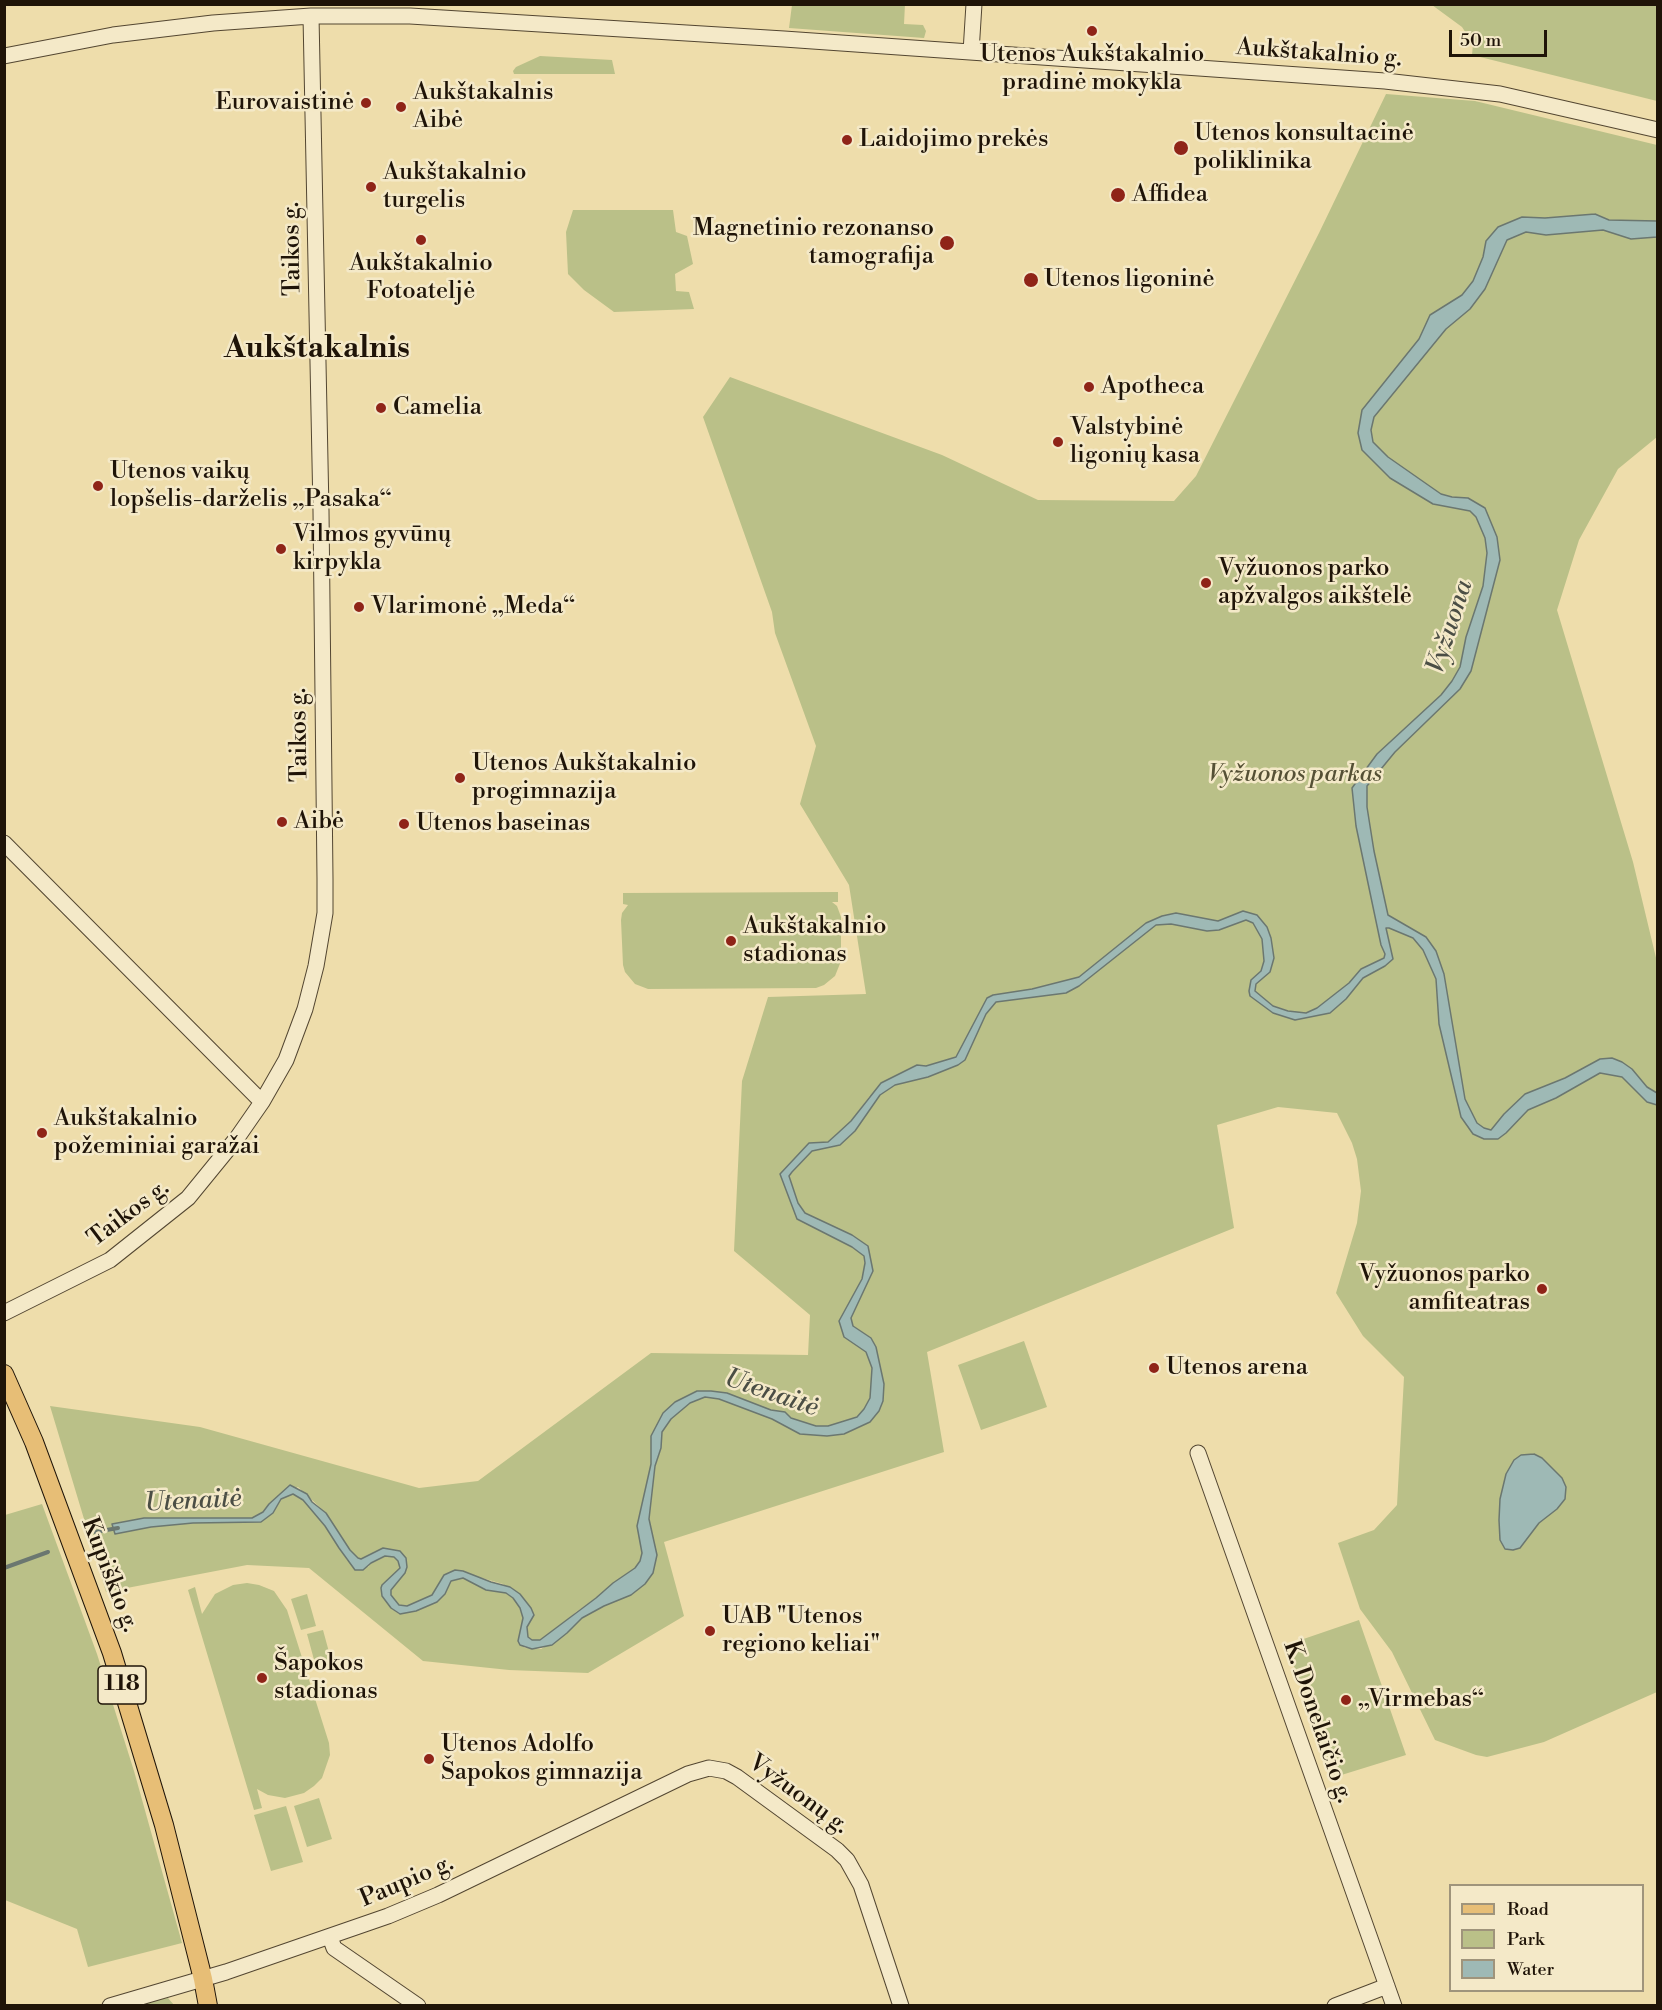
<!DOCTYPE html>
<meta charset="utf-8">
<style>
body{margin:0}
#map{position:relative;width:1662px;height:2010px;overflow:hidden;background:#eeddab;font-family:"Libre Bodoni",serif}
canvas{display:block}
.frame{position:absolute;inset:0;border:6px solid #1f1408;pointer-events:none}
.legend{position:absolute;left:1449px;top:1884px;width:195px;height:108px;box-sizing:border-box;background:#f4e9c8;border:2px solid #9f947b;margin:0;padding:8px 10px;list-style:none;font-size:18px;color:#1f1408}
.legend li{display:flex;align-items:center;gap:12px;height:30px}
.legend b{width:30px;border:2px solid #9f947b}
.scale{position:absolute;left:1449px;top:30px;width:98px;height:27px;box-sizing:border-box;border:3px solid #1f1408;border-top:0;padding-left:8px;font-size:18px;line-height:21px;white-space:nowrap;color:#1f1408;-webkit-text-stroke:4px #f4e9c8;paint-order:stroke}
</style>
<div id="map">
<canvas width="1662" height="2010"></canvas>
<div class="frame"></div>
<ul class="legend">
<li><b style="height:8px;background:#e7be76"></b>Road</li>
<li><b style="height:16px;background:#bac088"></b>Park</li>
<li><b style="height:16px;background:#9eb9b5"></b>Water</li>
</ul>
<div class="scale">50 m</div>
</div>
<script>
const context = document.querySelector('canvas').getContext('2d');
context.lineJoin = 'round';
function fill(path, color) { context.fillStyle = color; context.fill(path, 'evenodd'); }
const poly = rows => new Path2D(rows.map(r => 'M' + r).join(''));
function trace(path, color, width, dash) { context.strokeStyle = color; context.lineWidth = width; context.lineCap = dash ? 'butt' : 'round'; context.setLineDash(dash || []); context.stroke(path); }
function write(font, color, halo, rows, align = 'center') {
  context.font = font + ' "Libre Bodoni",serif'; context.lineWidth = 5; context.setLineDash([]); context.textBaseline = 'middle'; context.strokeStyle = halo; context.fillStyle = color; for (const [text, x, y, turn = 0] of rows) {
    context.save(); context.translate(x, y); context.rotate((+turn || 0) * Math.PI / 180); context.textAlign = isNaN(turn) ? turn : align; if (halo) context.strokeText(text, 0, 0); context.fillText(text, 0, 0); context.restore();
  }
}
const green = poly([
 [905,4,904,24,923,25,926,31,924,38,789,28,792,5],
 [1432,5,1657,5,1657,101,1472,55,1473,44,1462,27],
 [540,56,612,60,615,74,514,74,513,71,516,67],
 [1386,94,1475,101,1657,145,1657,437,1618,469,1579,540,1557,610,1633,862,1657,962,1657,1692,1544,1742,1487,1757,1476,1755,1435,1740,1392,1652,1360,1609,1338,1543,1374,1530,1397,1505,1404,1377,1363,1336,1336,1293,1357,1223,1361,1191,1357,1159,1352,1143,1337,1113,1278,1107,1217,1125,1234,1228,927,1352,944,1452,664,1542,684,1616,588,1673,509,1670,423,1661,309,1568,247,1565,106,1592,50,1406,200,1427,419,1488,478,1481,651,1353,808,1355,810,1315,734,1251,742,1081,768,997,866,994,849,885,800,804,816,746,775,633,772,612,703,417,730,377,942,455,1038,500,1174,501,1196,476,1319,233],
 [964,1045,958,1065,928,1077,895,1085,879,1095,855,1131,840,1145,812,1151,789,1176,798,1203,805,1213,852,1235,868,1246,873,1271,851,1318,853,1326,871,1338,876,1347,884,1384,879,1411,870,1422,845,1434,782,1425,773,1419,719,1399,705,1397,690,1403,671,1419,662,1432,661,1448,655,1466,649,1519,652,1537,631,1595,604,1606,582,1618,567,1633,541,1649,525,1648,518,1641,523,1618,520,1608,513,1598,506,1593,486,1590,463,1578,451,1581,445,1594,437,1602,416,1611,399,1614,391,1608,382,1585,400,1568,398,1561,394,1557,385,1556,371,1563,368,1567,347,1560,325,1526,303,1500,293,1494,281,1499,273,1513,261,1522,193,1523,151,1527,116,1534,112,1524,144,1518,252,1518,263,1512,269,1504,298,1487,326,1513,350,1550,358,1558,361,1560,376,1551,406,1558,405,1573,391,1590,391,1595,399,1605,407,1606,432,1595,444,1575,482,1578,503,1584,534,1615,527,1627,528,1637,532,1640,540,1640,551,1634,576,1612,596,1598,613,1583,635,1568,640,1561,642,1553,637,1526,651,1464,651,1436,675,1402,697,1391,727,1393,771,1410,785,1412,791,1418,816,1426,828,1426,857,1417,864,1409,870,1398,872,1368,866,1352,850,1339,839,1321,862,1279,865,1263,864,1256,852,1247,797,1219,781,1174,809,1143,828,1142,838,1133,851,1121,869,1097,926,1066,956,1057],
 [573,210,673,210,676,232,687,236,693,264,675,274,676,291,689,292,694,309,614,312,584,290,568,274,566,232],
 [838,892,838,902,832,902,837,906,841,917,841,961,835,976,824,985,816,988,648,989,635,984,625,972,623,965,621,920,622,913,628,905,623,904,623,893],
 [1024,1341,1047,1407,981,1430,958,1365],
 [42,1504,97,1654,134,1771,182,1943,88,1967,77,1929,5,1900,5,1515],
 [247,1583,259,1585,274,1591,287,1610,329,1743,330,1755,322,1778,314,1786,304,1793,285,1798,268,1795,257,1789,262,1808,254,1810,188,1590,195,1587,202,1614,215,1594,233,1585],
 [307,1594,316,1626,301,1630,291,1599],
 [1359,1620,1406,1755,1335,1777,1286,1645],
 [323,1630,332,1663,316,1667,307,1634],
 [319,1798,332,1839,307,1847,294,1806],
 [286,1806,303,1862,271,1871,254,1815],
 [168,1998,174,2005,126,2006]
]);
const water = poly([
 [1595,214,1609,220,1657,221,1657,237,1631,239,1603,230,1546,235,1526,232,1507,240,1485,289,1470,309,1446,329,1374,417,1371,430,1373,442,1388,457,1441,494,1452,497,1468,498,1485,508,1497,537,1500,560,1471,671,1460,689,1395,752,1367,786,1367,807,1374,851,1388,915,1426,937,1436,951,1444,974,1465,1099,1477,1123,1484,1128,1491,1130,1504,1114,1525,1094,1565,1078,1600,1059,1612,1058,1622,1062,1632,1069,1647,1087,1657,1093,1657,1105,1647,1102,1622,1077,1600,1073,1556,1098,1528,1110,1506,1133,1498,1139,1484,1139,1473,1134,1461,1117,1439,1024,1436,979,1423,950,1413,938,1389,928,1386,928,1393,959,1385,966,1363,978,1346,999,1330,1013,1295,1020,1273,1013,1250,996,1249,991,1251,980,1261,971,1264,961,1262,939,1253,923,1246,920,1219,930,1207,931,1171,924,1156,925,1079,986,1066,993,996,1002,986,1014,965,1060,958,1065,928,1077,895,1085,880,1095,855,1131,840,1145,812,1151,792,1172,789,1176,798,1203,805,1213,852,1235,868,1246,873,1271,851,1318,853,1326,871,1338,876,1347,884,1384,883,1401,879,1411,870,1422,844,1434,827,1436,800,1434,772,1419,719,1399,705,1397,690,1403,671,1419,662,1432,661,1448,655,1466,649,1519,657,1555,653,1573,645,1584,631,1595,604,1606,582,1618,567,1633,552,1645,532,1649,520,1645,518,1641,523,1618,520,1608,513,1598,506,1593,486,1590,463,1578,451,1581,445,1594,437,1602,416,1611,400,1614,391,1608,382,1596,381,1588,382,1585,400,1568,398,1561,394,1557,385,1556,371,1563,363,1570,355,1570,339,1548,325,1526,303,1500,293,1494,281,1499,273,1513,261,1522,193,1523,151,1527,115,1534,112,1524,144,1518,252,1518,263,1512,269,1504,290,1485,307,1494,312,1502,326,1513,350,1550,358,1558,361,1559,383,1548,400,1551,406,1558,407,1567,405,1573,391,1590,391,1595,399,1605,407,1606,432,1595,444,1575,455,1570,463,1571,491,1582,510,1587,520,1594,531,1608,534,1615,527,1627,528,1637,532,1640,540,1640,596,1598,613,1583,635,1568,640,1561,642,1553,637,1526,651,1464,651,1436,663,1413,675,1402,697,1391,711,1391,727,1393,771,1410,785,1412,791,1418,816,1426,828,1426,857,1417,864,1409,870,1398,872,1368,866,1352,844,1337,839,1321,862,1279,865,1263,864,1256,852,1247,797,1219,780,1174,809,1143,828,1142,838,1133,851,1121,881,1083,917,1065,926,1066,956,1057,987,998,993,995,1032,989,1079,977,1146,923,1162,916,1176,913,1218,921,1243,911,1257,915,1267,927,1271,938,1274,958,1270,972,1256,984,1255,991,1273,1006,1288,1011,1306,1013,1317,1008,1349,983,1361,969,1384,958,1385,954,1381,945,1356,826,1352,788,1377,754,1441,695,1452,681,1460,667,1466,637,1483,586,1487,553,1485,538,1476,517,1470,511,1433,504,1390,478,1362,450,1358,433,1362,410,1419,339,1430,315,1462,295,1473,281,1483,257,1486,241,1498,227,1522,217,1545,218,1595,214],
 [1534,1454,1542,1458,1562,1478,1566,1487,1565,1499,1557,1509,1539,1523,1520,1548,1513,1550,1505,1549,1500,1540,1499,1520,1500,1499,1506,1474,1514,1460,1521,1455,1534,1454]
]);
const stream = poly([
 [95,1532,118,1528],
 [4,1568,48,1552]
]);
const minor = poly([
 [971,52,974,4],
 [4,56,113,35,213,23,311,16,410,16,784,39,1385,81,1500,94,1658,130],
 [4,843,262,1102],
 [4,1313,110,1260,188,1198,237,1138,262,1102,286,1060,305,1009,316,966,325,913,325,879,321,511,311,16],
 [1198,1453,1394,2006],
 [330,1937,334,1948,418,2006],
 [110,2006,226,1972,388,1916,438,1895,688,1774,709,1768,726,1771,737,1777,837,1850,847,1860,861,1885,901,2006],
 [1335,2006,1387,1986]
]);
const major = poly([
 [4,1374,34,1442,112,1653,164,1825,203,1979,208,2006]
]);
const markers = [
 [1092,31,6,"#8f2418"],
 [366,103,6,"#8f2418"],
 [401,107,6,"#8f2418"],
 [847,140,6,"#8f2418"],
 [1181,148,8,"#8f2418"],
 [371,187,6,"#8f2418"],
 [1118,195,8,"#8f2418"],
 [421,240,6,"#8f2418"],
 [947,243,8,"#8f2418"],
 [1031,280,8,"#8f2418"],
 [1089,387,6,"#8f2418"],
 [381,408,6,"#8f2418"],
 [1058,442,6,"#8f2418"],
 [98,486,6,"#8f2418"],
 [281,549,6,"#8f2418"],
 [1206,583,6,"#8f2418"],
 [359,607,6,"#8f2418"],
 [460,778,6,"#8f2418"],
 [282,822,6,"#8f2418"],
 [404,824,6,"#8f2418"],
 [731,941,6,"#8f2418"],
 [42,1133,6,"#8f2418"],
 [1542,1289,6,"#8f2418"],
 [1154,1368,6,"#8f2418"],
 [710,1631,6,"#8f2418"],
 [262,1678,6,"#8f2418"],
 [1346,1700,6,"#8f2418"],
 [429,1759,6,"#8f2418"]
];
const shields = [
 [122,1685,48]
];
const shieldNames = [
 ["118",122,1685]
];
const streetNames = [
 ["Aukštakalnio g.",1319,54,4],
 ["Taikos g.",293,249,-91],
 ["Taikos g.",300,735,-91],
 ["Taikos g.",129,1214,-37],
 ["Kupiškio g.",109,1575,69],
 ["K. Donelaičio g.",1317,1722,71],
 ["Vyžuonų g.",798,1795,36],
 ["Paupio g.",407,1882,-23]
];
const poiNames = [
 ["Utenos Aukštakalnio",1092,55,"center"],
 ["pradinė mokykla",1092,83,"center"],
 ["Aukštakalnis",413,93],
 ["Aibė",413,121],
 ["Eurovaistinė",354,103,"right"],
 ["Utenos konsultacinė",1194,134],
 ["poliklinika",1194,162],
 ["Laidojimo prekės",859,140],
 ["Aukštakalnio",383,173],
 ["turgelis",383,201],
 ["Affidea",1132,195],
 ["Magnetinio rezonanso",934,229,"right"],
 ["tamografija",934,257,"right"],
 ["Aukštakalnio",421,264,"center"],
 ["Fotoateljė",421,292,"center"],
 ["Utenos ligoninė",1044,280],
 ["Apotheca",1101,387],
 ["Camelia",393,408],
 ["Valstybinė",1070,428],
 ["ligonių kasa",1070,456],
 ["Utenos vaikų",110,472],
 ["lopšelis-darželis „Pasaka“",110,500],
 ["Vilmos gyvūnų",293,535],
 ["kirpykla",293,563],
 ["Vyžuonos parko",1218,569],
 ["apžvalgos aikštelė",1218,597],
 ["Vlarimonė „Meda“",371,607],
 ["Utenos Aukštakalnio",472,764],
 ["progimnazija",472,792],
 ["Aibė",294,822],
 ["Utenos baseinas",416,824],
 ["Aukštakalnio",743,927],
 ["stadionas",743,955],
 ["Aukštakalnio",54,1119],
 ["požeminiai garažai",54,1147],
 ["Vyžuonos parko",1530,1275,"right"],
 ["amfiteatras",1530,1303,"right"],
 ["Utenos arena",1166,1368],
 ["UAB \"Utenos",722,1617],
 ["regiono keliai\"",722,1645],
 ["Šapokos",274,1664],
 ["stadionas",274,1692],
 ["„Virmebas“",1358,1700],
 ["Utenos Adolfo",441,1745],
 ["Šapokos gimnazija",441,1773]
];
const parkNames = [
 ["Vyžuonos parkas",1295,775]
];
const waterNames = [
 ["Vyžuona",1451,627,-72],
 ["Utenaitė",771,1394,19],
 ["Utenaitė",193,1502,-3]
];
const districtNames = [
 ["Aukštakalnis",317,350]
];
fill(green, '#bac088');
fill(water, '#9eb9b5');
trace(water, '#6b7770', 1.5);
trace(stream, '#6b7770', 4);
trace(minor, '#534631', 17);
trace(major, '#1f1408', 20);
trace(minor, '#f4e9c8', 15);
trace(major, '#e7be76', 18);
for (const [x, y, r, color] of markers) { const dot = new Path2D(); dot.arc(x, y, r, 0, 2 * Math.PI); context.fillStyle = color; context.fill(dot); trace(dot, '#f4e9c8', 2); }
for (const [x, y, w] of shields) { const box = new Path2D(); box.roundRect(x - w / 2, y - 19, w, 38, 4.5); context.fillStyle = '#f4e9c8'; context.fill(box); trace(box, '#1f1408', 1.5); }
write('bold 22px', '#1f1408', null, shieldNames);
write('24px', '#1f1408', '#f4e9c8', streetNames);
write('24px', '#1f1408', '#f4e9c8', poiNames, 'left');
write('italic 24px', '#555035', '#f4e9c8', parkNames);
write('italic 26px', '#4b4e45', '#f4e9c8', waterNames);
write('bold 30px', '#1f1408', '#f4e9c8', districtNames);
</script>
